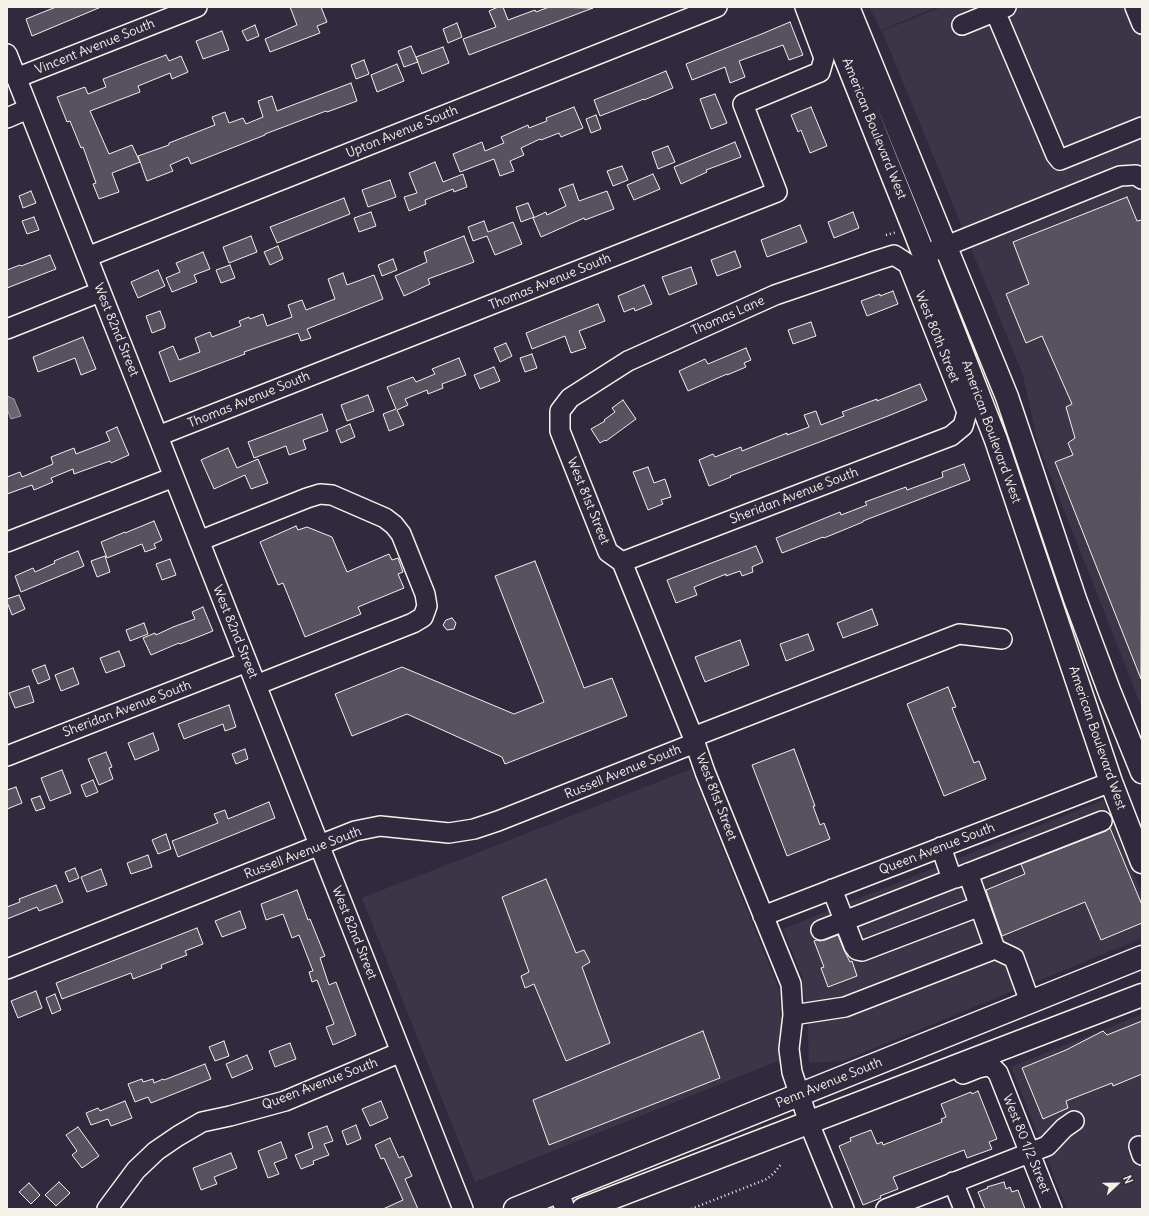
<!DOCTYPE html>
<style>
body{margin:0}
#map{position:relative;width:1149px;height:1216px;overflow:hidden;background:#2f2a3d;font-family:Delius,sans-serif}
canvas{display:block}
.frame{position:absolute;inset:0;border:8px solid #f4f1e8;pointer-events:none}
.north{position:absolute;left:1097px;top:1164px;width:40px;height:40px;-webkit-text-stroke:3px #2f2a3d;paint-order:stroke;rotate:68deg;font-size:11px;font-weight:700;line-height:16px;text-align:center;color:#f4f1e8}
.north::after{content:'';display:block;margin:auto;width:14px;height:18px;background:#f4f1e8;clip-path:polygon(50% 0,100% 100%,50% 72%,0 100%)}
</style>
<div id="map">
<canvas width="1149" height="1216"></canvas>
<div class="frame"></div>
<div class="north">N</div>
</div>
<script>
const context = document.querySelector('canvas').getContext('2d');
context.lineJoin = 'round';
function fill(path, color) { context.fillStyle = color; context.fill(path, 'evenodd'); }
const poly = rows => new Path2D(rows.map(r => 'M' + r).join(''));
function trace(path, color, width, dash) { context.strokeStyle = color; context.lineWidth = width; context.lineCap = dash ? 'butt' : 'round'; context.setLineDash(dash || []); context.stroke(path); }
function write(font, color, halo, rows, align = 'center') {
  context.font = font + ' Delius,sans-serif'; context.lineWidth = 3; context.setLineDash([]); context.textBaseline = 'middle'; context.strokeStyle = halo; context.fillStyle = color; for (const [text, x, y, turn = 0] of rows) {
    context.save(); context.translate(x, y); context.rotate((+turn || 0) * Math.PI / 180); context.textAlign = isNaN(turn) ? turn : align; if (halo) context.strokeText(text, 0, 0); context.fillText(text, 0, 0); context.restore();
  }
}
const built = poly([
 [869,7,937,7,881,30],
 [942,7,1142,7,1142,708,1038,444,1023,375,882,31],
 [691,769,779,990,783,1059,475,1182,362,898],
 [1103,800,1142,894,1142,938,843,1061,809,1063,808,1027,802,976,783,929],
 [1142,1014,1142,1209,1067,1209,1011,1067]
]);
const water = poly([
 [7,396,14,399,21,416,11,419,7,409,7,396]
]);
const building = poly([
 [56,7,101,7,32,36,26,19,56,7],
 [290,7,321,7,327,22,317,26,320,33,270,52,265,39,297,25,290,7],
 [498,7,503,7,508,20,535,10,536,12,549,7,593,8,469,55,463,39,496,27,489,11,498,7],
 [790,22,803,55,789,60,783,45,739,61,745,77,730,83,725,67,692,80,686,64,764,33,790,22],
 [457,23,462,37,448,43,443,29,457,23],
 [255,25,259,36,247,41,242,31,255,25],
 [222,31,229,50,203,59,196,41,222,31],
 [411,46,418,62,404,67,398,51,411,46],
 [443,47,449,63,422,74,416,57,443,47],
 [166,55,169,61,181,56,188,72,172,79,170,73,138,86,140,92,90,111,109,154,132,145,140,162,112,173,119,192,99,199,93,184,96,183,83,147,81,148,70,121,67,122,57,97,85,87,88,94,106,87,103,79,166,55],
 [364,60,369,74,356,79,351,65,364,60],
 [397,64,404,81,377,92,371,75,397,64],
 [666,71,673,88,644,100,644,99,600,116,594,100,637,83,666,71],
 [351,83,357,101,327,112,326,111,265,134,265,135,191,164,188,157,170,165,173,171,147,181,138,156,169,145,169,143,215,125,212,117,225,112,229,123,243,118,246,124,263,117,258,101,272,96,277,111,351,83],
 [715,94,727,123,711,129,700,99,715,94],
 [574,107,583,128,561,137,559,133,541,140,540,139,521,148,524,155,510,161,514,171,500,176,494,159,460,172,453,154,482,142,485,151,504,143,501,137,528,125,529,128,547,121,546,118,574,107],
 [811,107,827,146,810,153,801,130,798,132,791,115,811,107],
 [596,115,601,129,591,133,586,119,596,115],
 [735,142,741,157,706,170,707,172,681,184,674,167,735,142],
 [668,146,675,162,658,169,652,152,668,146],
 [435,162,443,182,463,174,467,187,454,192,453,189,425,200,426,204,409,211,404,197,417,193,409,173,435,162],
 [622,166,628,180,613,186,607,171,622,166],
 [653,174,660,189,634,200,627,185,653,174],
 [390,180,396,197,368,207,362,190,390,180],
 [573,184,579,201,607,191,614,209,585,220,584,218,541,237,533,218,546,212,547,215,566,206,559,189,573,184],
 [31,191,36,203,23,208,19,196,31,191],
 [1127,197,1137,221,1142,220,1141,679,1055,462,1073,455,1068,443,1075,438,1066,407,1072,404,1042,336,1026,343,1006,294,1029,284,1013,242,1127,197],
 [344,198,350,214,277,243,270,227,344,198],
 [528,203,534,217,521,222,516,207,528,203],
 [371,212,376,226,359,232,354,218,371,212],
 [853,212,859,228,834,238,828,222,853,212],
 [34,217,39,230,27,234,22,221,34,217],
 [484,221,488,232,513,222,522,244,495,255,487,236,473,241,468,227,484,221],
 [800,225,807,242,767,257,761,240,800,225],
 [251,236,257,252,229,263,223,247,251,236],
 [464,236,474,262,428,279,430,284,404,296,395,276,427,262,424,252,464,236],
 [278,246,283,259,270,265,264,252,278,246],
 [735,251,741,267,717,276,711,260,735,251],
 [203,252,210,269,194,275,197,282,172,292,166,278,180,272,176,263,203,252],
 [50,255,56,269,7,288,7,270,20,265,21,266,50,255],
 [393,259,397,270,382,276,378,265,393,259],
 [230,265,235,278,221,283,216,270,230,265],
 [691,267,697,284,669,295,662,277,691,267],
 [158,270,165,286,138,298,131,282,158,270],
 [343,273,347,285,374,275,383,299,307,329,311,338,301,341,298,333,244,352,245,354,170,382,159,352,173,346,179,360,200,352,195,338,210,332,212,337,241,326,239,321,249,317,250,319,263,314,267,326,292,317,288,305,302,300,306,310,335,299,328,279,343,273],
 [644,285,652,304,635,311,634,308,624,312,618,296,644,285],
 [893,291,898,304,867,316,861,301,880,294,880,296,893,291],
 [598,304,605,321,579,331,586,348,571,353,565,336,532,349,526,333,598,304],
 [160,311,165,324,165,328,152,333,146,316,160,311],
 [811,322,816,336,793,344,788,330,811,322],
 [83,337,96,369,81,375,75,358,38,372,33,357,83,337],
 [506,343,512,356,500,362,494,348,506,343],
 [746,348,751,360,744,363,746,367,727,375,727,374,688,391,679,371,705,359,708,364,746,348],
 [532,354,537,368,525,372,520,358,532,354],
 [459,358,466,375,442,384,443,388,428,394,427,390,405,399,408,405,397,410,404,425,389,431,383,414,396,409,387,387,413,377,416,382,435,374,432,369,459,358],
 [494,367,500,381,480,389,474,375,494,367],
 [920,384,927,400,888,416,730,476,731,477,709,486,699,460,713,454,715,457,741,447,742,451,787,433,787,435,809,427,804,415,816,411,821,425,844,416,842,412,877,399,877,401,920,384],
 [368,395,374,411,347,421,341,405,368,395],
 [623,400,636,419,606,441,605,440,600,443,591,429,605,421,604,420,615,412,612,408,623,400],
 [322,414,328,431,303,440,306,449,289,455,286,446,254,458,248,442,322,414],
 [350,424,355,437,341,443,336,430,350,424],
 [117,427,129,455,111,463,110,461,74,474,73,469,51,478,53,482,34,490,32,485,7,494,7,477,20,472,22,477,53,464,51,457,74,448,76,454,110,441,106,432,117,427],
 [228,448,237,468,258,459,268,483,251,489,245,475,214,489,201,460,228,448],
 [964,464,970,480,863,521,863,522,824,538,823,537,782,553,776,538,840,512,841,515,867,505,865,502,906,487,907,490,943,477,942,472,964,464],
 [648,467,654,483,665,479,671,497,661,500,663,504,648,510,633,472,648,467],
 [154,521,162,540,154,544,156,548,145,552,142,544,107,558,101,542,125,532,125,533,154,521],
 [296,526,298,530,307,527,332,537,347,572,389,554,392,560,398,558,403,572,398,574,404,588,358,607,361,614,305,637,283,583,278,585,260,542,296,526],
 [756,546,763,562,752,567,753,572,742,576,740,571,726,576,726,574,694,587,697,595,676,603,667,580,756,546],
 [78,551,84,566,21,592,15,576,33,568,35,572,55,563,54,561,78,551],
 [105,556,110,572,97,577,91,561,105,556],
 [170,559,176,575,162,580,156,564,170,559],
 [535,561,584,688,612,678,627,716,505,764,502,757,407,714,352,736,335,694,402,667,514,714,544,702,495,576,535,561],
 [19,595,25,609,12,615,7,602,7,599,19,595],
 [203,607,213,631,180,644,179,643,151,655,143,638,155,633,156,635,173,627,195,619,192,612,203,607],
 [872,609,878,625,843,638,837,623,872,609],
 [452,618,456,623,454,629,447,630,443,625,446,620,452,618],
 [144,623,148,634,130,641,126,630,144,623],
 [808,634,814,650,786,661,780,644,808,634],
 [740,640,749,665,705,682,695,657,740,640],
 [119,651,125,666,106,673,100,658,119,651],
 [45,665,50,679,38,684,32,670,45,665],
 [73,668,79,684,61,691,55,675,73,668],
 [29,686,34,702,15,708,9,693,29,686],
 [948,687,956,707,952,708,974,763,979,761,986,779,944,796,907,704,948,687],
 [229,705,236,727,225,731,223,724,184,739,178,724,229,705],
 [153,733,159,750,135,760,128,743,153,733],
 [245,749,248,759,236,764,232,754,245,749],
 [794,749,815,806,813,806,820,825,824,823,830,839,787,856,752,765,794,749],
 [106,752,112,767,109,768,113,779,99,785,88,759,106,752],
 [62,770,71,793,50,801,41,778,62,770],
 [93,780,98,792,86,797,81,785,93,780],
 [16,787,22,803,7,809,7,790,16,787],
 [40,796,45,808,36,811,31,799,40,796],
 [269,802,275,818,178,857,172,841,218,823,214,814,225,810,228,819,269,802],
 [1110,828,1142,905,1142,923,1101,940,1085,902,1002,936,986,890,1025,874,1021,864,1106,831,1110,828],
 [166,834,171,849,158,854,152,840,166,834],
 [148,855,152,867,131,874,127,863,148,855],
 [75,868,79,878,69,882,65,872,75,868],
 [101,869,107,885,87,892,81,877,101,869],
 [546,879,576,953,584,950,590,962,582,967,610,1043,566,1061,534,984,525,988,521,976,529,972,502,897,546,879],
 [56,885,63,902,39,911,37,907,7,919,7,907,20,902,19,899,56,885],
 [297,890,308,920,310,919,325,956,320,958,329,985,336,982,356,1035,333,1045,326,1027,334,1024,317,980,312,982,309,972,313,971,299,935,292,938,283,914,266,920,261,904,297,890],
 [240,911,246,928,222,937,215,921,240,911],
 [197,928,203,944,185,951,187,955,161,965,162,968,133,979,131,973,62,999,56,983,197,928],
 [838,935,844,950,850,962,852,961,857,976,828,987,821,968,824,967,814,941,816,940,820,941,825,940,838,935],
 [36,991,42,1008,18,1018,11,1001,36,991],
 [55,994,61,1010,52,1014,46,998,55,994],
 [1142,1021,1142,1074,1113,1086,1112,1083,1066,1101,1068,1108,1043,1119,1022,1068,1066,1050,1103,1031,1107,1035,1142,1021],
 [703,1031,720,1078,549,1145,533,1100,703,1031],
 [224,1041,229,1056,215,1061,209,1047,224,1041],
 [290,1043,296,1059,275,1067,269,1051,290,1043],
 [247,1055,253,1069,232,1078,226,1064,247,1055],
 [205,1064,211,1079,151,1103,148,1097,135,1102,128,1084,142,1079,143,1082,153,1079,154,1083,163,1079,164,1080,205,1064],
 [978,1091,997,1139,989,1142,992,1149,967,1158,964,1150,893,1177,898,1189,880,1196,881,1198,863,1205,839,1146,851,1141,850,1138,871,1130,877,1144,882,1142,883,1145,942,1122,941,1119,946,1117,941,1104,971,1092,972,1094,978,1091],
 [125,1101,132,1118,111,1126,108,1119,91,1125,86,1113,98,1108,100,1111,125,1101],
 [381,1101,388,1118,370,1126,362,1109,381,1101],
 [356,1125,361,1139,347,1145,342,1131,356,1125],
 [327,1126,333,1141,324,1144,329,1155,313,1161,314,1164,301,1169,295,1155,313,1148,308,1133,327,1126],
 [78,1127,99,1156,82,1168,72,1155,77,1151,66,1135,78,1127],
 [390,1138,399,1158,403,1156,412,1176,405,1179,418,1209,383,1209,403,1200,384,1158,381,1159,375,1145,390,1138],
 [281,1142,287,1158,274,1163,279,1174,268,1178,258,1151,281,1142],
 [231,1153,237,1168,214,1177,217,1184,201,1190,193,1168,231,1153],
 [59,1182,70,1193,56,1206,45,1195,59,1182],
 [1004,1182,1006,1189,1010,1187,1012,1192,1018,1190,1025,1209,985,1209,978,1192,988,1188,987,1187,1004,1182],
 [29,1183,40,1195,31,1204,19,1192,29,1183]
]);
const path = poly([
 [886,235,897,232],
 [691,1209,767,1179,774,1173,782,1163]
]);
const minor = poly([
 [1135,7,1142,24],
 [995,11,1056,155,1060,160,1142,127],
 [962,25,1006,7],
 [7,54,463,1209],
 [16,78,197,7],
 [7,118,28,109],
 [924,255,1120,176,1136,175,1142,179],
 [87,257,717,7],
 [7,329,100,292],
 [158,436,777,192,743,104,820,72,824,58,805,7],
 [199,541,307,498,320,494,332,495,385,518,394,525,401,534,425,594,427,606,423,617,413,623,256,685],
 [7,542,174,477],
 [622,562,951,436,963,426,967,412,908,264,894,255,878,260,775,295,628,361,570,398,560,411,560,431,608,552,622,562,693,737,705,772,791,984,793,1015,789,1049,792,1072,809,1123,844,1209],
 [693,737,959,634,1002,639],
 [7,756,247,662],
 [956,878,1102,821],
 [832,889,854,946,857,950,862,951,980,906],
 [763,916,1111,782],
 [821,930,952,879,941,847],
 [995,949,1014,958,1030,1002],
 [7,969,355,831,380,826,449,833,474,829,498,821,695,743],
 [793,1015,845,1007,995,949,968,873],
 [963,1074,978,1068,987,1066,993,1068,998,1073,1052,1209],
 [1139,1146,1142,1155],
 [953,1182,964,1209],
 [559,1192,565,1209],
 [107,1209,136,1170,156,1151,178,1136,202,1122,230,1116,285,1101,401,1052],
 [886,1209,1047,1146,1064,1128,1074,1121]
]);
const major = poly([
 [825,7,915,232,996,440,1111,782,1142,862],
 [848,7,1007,397,1075,599,1110,693,1142,772],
 [515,1209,1142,957],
 [583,1209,1142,995]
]);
const streetNames = [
 ["Vincent Avenue South",95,47,-22],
 ["American Boulevard West",874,129,68],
 ["Upton Avenue South",402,132,-22],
 ["Thomas Avenue South",550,282,-22],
 ["Thomas Lane",728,316,-24],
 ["West 82nd Street",116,330,68],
 ["West 80th Street",937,337,68],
 ["Thomas Avenue South",249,400,-22],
 ["American Boulevard West",991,432,70],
 ["Sheridan Avenue South",794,496,-21],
 ["West 81st Street",588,501,68],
 ["West 82nd Street",235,632,68],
 ["Sheridan Avenue South",127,709,-21],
 ["American Boulevard West",1097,738,71],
 ["Russell Avenue South",623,772,-22],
 ["West 81st Street",716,797,69],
 ["Queen Avenue South",937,849,-21],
 ["Russell Avenue South",303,853,-21],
 ["West 82nd Street",354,933,68],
 ["Penn Avenue South",829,1083,-22],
 ["Queen Avenue South",320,1084,-21],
 ["West 80 1/2 Street",1026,1144,68]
];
fill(built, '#3b3647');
fill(water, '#6a6670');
trace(water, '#a19ea0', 1);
fill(building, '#56525f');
trace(building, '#f4f1e8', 1);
trace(minor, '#f4f1e8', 22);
trace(major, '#f4f1e8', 25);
trace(path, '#f4f1e8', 2.5, [1, 3]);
trace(minor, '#2f2a3d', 19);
trace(major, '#2f2a3d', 22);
write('13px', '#f4f1e8', '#2f2a3d', streetNames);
</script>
